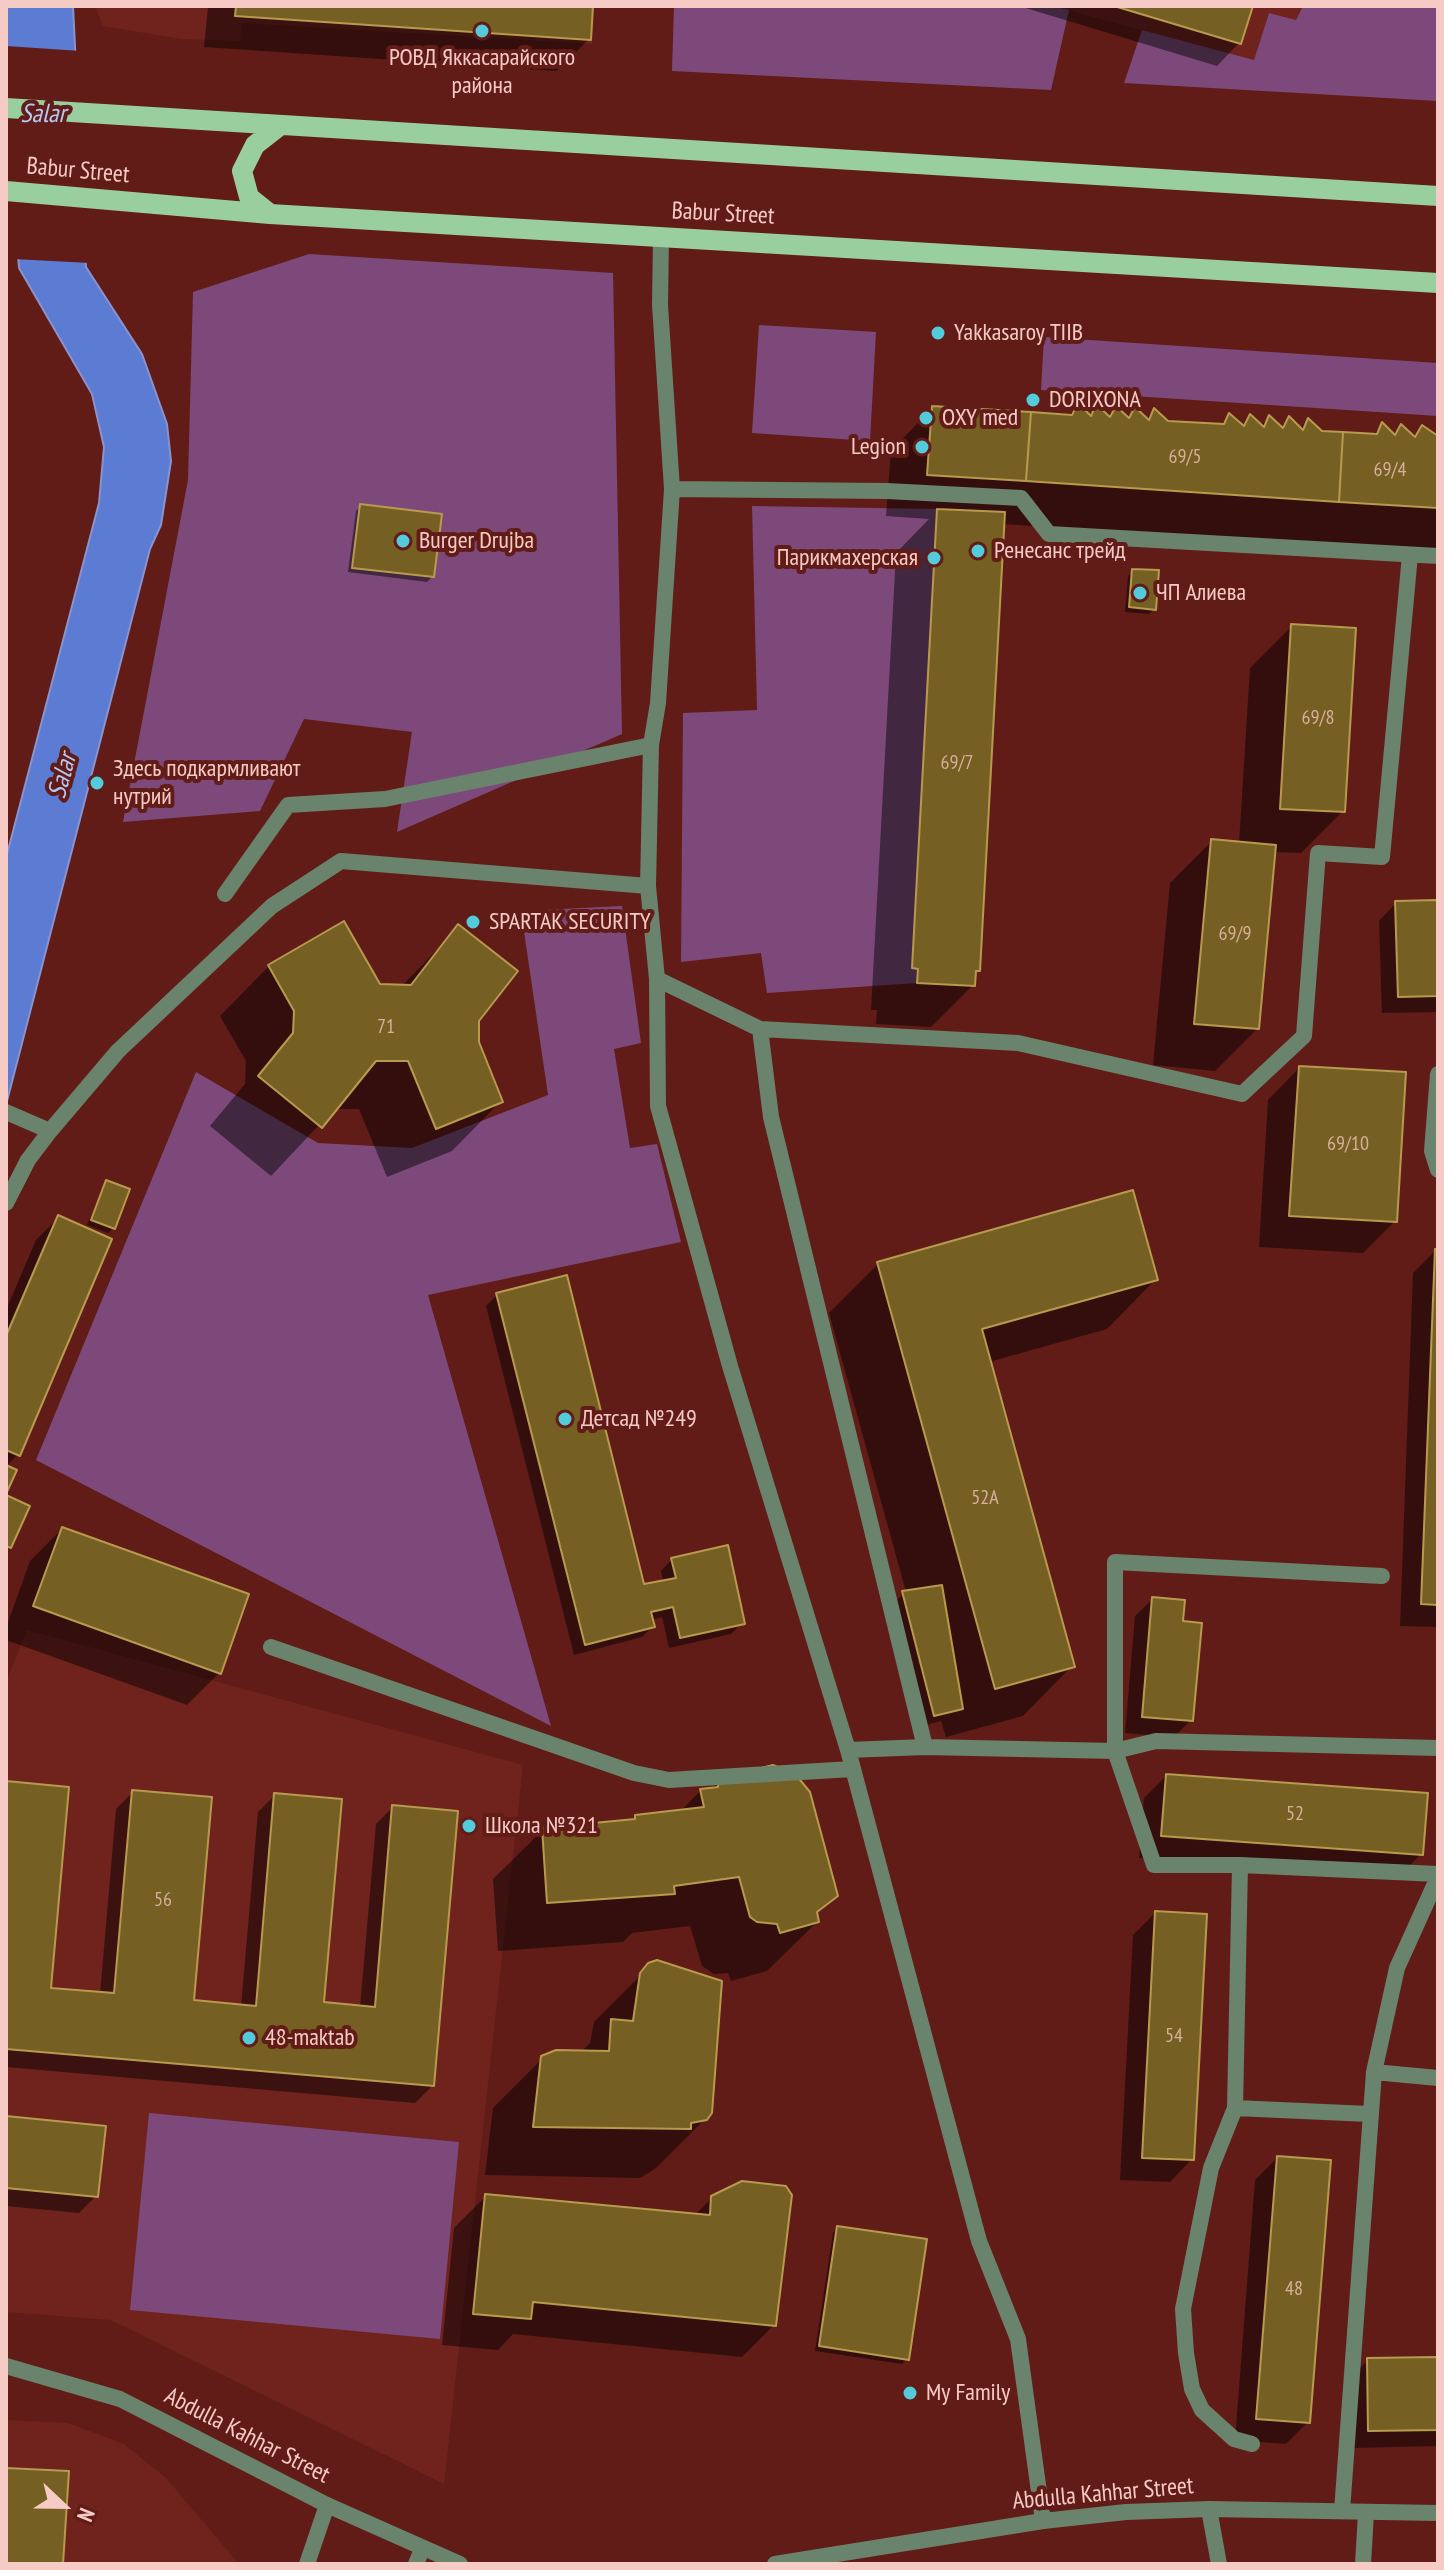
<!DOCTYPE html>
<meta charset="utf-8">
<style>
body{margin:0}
#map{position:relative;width:1444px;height:2570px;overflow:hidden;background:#611c17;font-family:"PT Sans Narrow",sans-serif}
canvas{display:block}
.frame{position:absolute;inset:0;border:8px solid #f7cbc5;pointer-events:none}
.north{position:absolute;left:24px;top:2466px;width:80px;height:80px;-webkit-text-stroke:6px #611c17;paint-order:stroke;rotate:112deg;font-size:22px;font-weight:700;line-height:32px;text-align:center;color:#f7cbc5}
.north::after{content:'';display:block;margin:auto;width:28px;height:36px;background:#f7cbc5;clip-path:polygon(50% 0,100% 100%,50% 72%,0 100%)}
</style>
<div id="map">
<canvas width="1444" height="2570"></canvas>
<div class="frame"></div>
<div class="north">N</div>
</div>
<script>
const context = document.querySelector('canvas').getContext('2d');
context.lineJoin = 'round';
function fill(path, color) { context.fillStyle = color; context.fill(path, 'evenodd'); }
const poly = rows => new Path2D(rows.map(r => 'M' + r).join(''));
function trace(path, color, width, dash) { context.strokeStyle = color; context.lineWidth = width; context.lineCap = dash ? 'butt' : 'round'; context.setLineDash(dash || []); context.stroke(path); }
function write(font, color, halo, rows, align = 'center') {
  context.font = font + ' "PT Sans Narrow",sans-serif'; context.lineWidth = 8; context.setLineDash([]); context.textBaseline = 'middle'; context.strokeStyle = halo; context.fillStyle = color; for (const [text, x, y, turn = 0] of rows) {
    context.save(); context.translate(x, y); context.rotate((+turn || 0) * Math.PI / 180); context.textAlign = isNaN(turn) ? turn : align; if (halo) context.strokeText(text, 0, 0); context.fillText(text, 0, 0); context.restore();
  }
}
const built = poly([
 [95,6,593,6,592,44,242,23,240,41,181,39,103,26],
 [1052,6,1303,6,1296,20,1269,13,1254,60],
 [27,1630,523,1765,444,2484,111,2320,6,2312,6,1682],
 [6,2420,68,2423,124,2444,166,2478,239,2564,6,2564]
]);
const green = poly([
 [674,6,1052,6,1069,10,1051,90,672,71],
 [1303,6,1438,6,1438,101,1124,83,1142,30,1254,60,1269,13,1296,20],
 [309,254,613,273,622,734,397,832,412,732,304,719,260,811,123,822,188,480,193,292],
 [759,325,876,332,870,441,752,433],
 [1044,337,1438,363,1438,416,1041,390],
 [752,506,937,509,912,968,918,969,917,983,767,993,761,953,681,962,683,713,757,710],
 [622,906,641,1043,614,1049,630,1148,657,1144,681,1242,428,1295,551,1726,36,1460,196,1072,318,1143,412,1148,548,1095,521,911],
 [149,2113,459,2142,440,2339,130,2310]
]);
const water = poly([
 [6,6,73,6,86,267,142,354,167,424,171,461,161,525,150,549,6,1105,6,858,99,503,104,447,92,394,19,268,6,105,6,6]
]);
const pier = poly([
 [6,46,81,51,90,263,14,259,6,156]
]);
const shadow = poly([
 [208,6,591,6,589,39,557,71,204,47],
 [1019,6,1250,6,1239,43,1217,66],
 [1078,406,1088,416,1096,407,1107,417,1116,408,1126,418,1135,410,1146,419,1154,411,1168,423,1219,426,1229,416,1241,426,1250,417,1260,426,1269,418,1280,428,1289,419,1299,429,1308,420,1321,433,1371,436,1382,425,1392,435,1401,426,1413,437,1422,427,1433,437,1438,432,1438,552,1002,524,978,970,974,975,973,985,931,1027,876,1024,877,1010,871,1010,896,553,929,519,886,516,891,450,933,408,1068,416],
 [361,506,432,577,427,582,348,572,356,511],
 [1133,571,1154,609,1149,614,1125,612,1128,576],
 [1292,626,1343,811,1301,853,1273,852,1257,1029,1215,1071,1153,1065,1170,883,1212,841,1239,844,1250,668],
 [1438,902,1438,1012,1382,1013,1379,921,1396,903],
 [459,927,477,1021,477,1042,501,1101,452,1151,387,1177,359,1109,334,1109,271,1176,210,1126,245,1084,246,1061,220,1016,269,966,401,987],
 [1299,1068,1395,1221,1363,1253,1259,1247,1268,1100],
 [107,1182,113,1228,108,1233,87,1225],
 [58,1218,18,1454,6,1467,6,1310,36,1240],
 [1435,1251,1438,1627,1400,1626,1413,1273],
 [878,1264,1156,1279,1107,1329,989,1362,1072,1666,1023,1716,946,1737,941,1721,923,1726,892,1604,906,1592,829,1313],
 [497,1295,643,1587,663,1582,661,1571,672,1559,742,1623,731,1634,669,1648,662,1617,651,1620,653,1626,642,1637,574,1655,486,1306],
 [62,1529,219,1673,187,1705,6,1640,6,1628,30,1561],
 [1153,1599,1180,1623,1191,1720,1174,1737,1125,1733,1135,1616],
 [1166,1776,1421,1854,1399,1877,1139,1858,1144,1798],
 [719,1781,835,1895,815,1915,817,1922,767,1971,731,1981,728,1973,714,1974,702,1966,690,1926,632,1933,623,1942,498,1951,493,1879,543,1830,631,1821,635,1817,680,1812,701,1790,710,1790],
 [6,1783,49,1990,100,1994,116,1809,133,1792,192,2002,241,2006,258,1812,275,1795,322,2004,360,2007,376,1824,393,1807,432,2086,415,2103,6,2067],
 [1155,1913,1192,2159,1170,2182,1120,2180,1133,1935],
 [644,1972,706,2118,656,2168,640,2178,485,2175,493,2108,543,2058,580,2053,590,2043,594,2022],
 [6,2118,96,2196,79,2213,6,2206],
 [1277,2158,1308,2422,1286,2444,1235,2440,1255,2180],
 [486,2196,694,2216,712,2198,774,2325,742,2357,513,2334,498,2350,442,2345,454,2228],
 [838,2228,907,2359,902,2364,815,2351,833,2233],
 [1438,2359,1438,2446,1352,2448,1351,2377,1368,2360]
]);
const building = poly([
 [236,6,593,6,591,40,235,16,236,6],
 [1114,6,1253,6,1241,44,1114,6],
 [1078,403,1091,416,1096,404,1110,417,1116,406,1129,418,1135,407,1149,420,1154,408,1168,421,1224,424,1229,413,1244,426,1250,414,1264,427,1269,415,1283,428,1289,416,1303,430,1308,418,1322,431,1343,432,1339,502,1026,481,1031,412,1072,415,1078,403],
 [932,406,1031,412,1026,481,927,475,932,406],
 [1382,422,1395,435,1401,424,1415,437,1422,425,1438,436,1438,508,1339,502,1343,432,1377,434,1382,422],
 [360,504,442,514,434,577,352,568,360,504],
 [937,509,1005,512,980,971,976,971,975,986,917,983,918,969,912,968,937,509],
 [1132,569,1159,570,1156,610,1129,607,1132,569],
 [1291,624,1356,628,1345,812,1280,809,1291,624],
 [1211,839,1276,845,1259,1029,1194,1024,1211,839],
 [1438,900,1438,996,1398,997,1395,901,1438,900],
 [344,921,380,984,411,985,458,924,518,971,479,1021,479,1042,503,1102,436,1129,408,1061,376,1061,322,1128,258,1076,293,1033,294,1011,268,965,344,921],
 [1299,1066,1406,1072,1397,1222,1289,1216,1299,1066],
 [106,1180,130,1189,115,1229,91,1220,106,1180],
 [1133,1190,1158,1280,982,1329,1075,1667,995,1689,877,1262,1133,1190],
 [58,1215,112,1239,20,1456,6,1450,6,1336,58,1215],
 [1435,1249,1438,1249,1438,1605,1421,1604,1435,1249],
 [567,1275,644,1584,676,1578,671,1558,728,1545,745,1624,680,1638,673,1607,651,1612,655,1627,585,1645,496,1293,567,1275],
 [6,1465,17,1470,6,1494,6,1465],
 [6,1495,30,1506,11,1548,6,1546,6,1495],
 [62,1527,249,1594,221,1674,33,1606,62,1527],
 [942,1585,963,1709,934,1716,902,1591,942,1585],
 [1152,1597,1185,1600,1183,1621,1202,1623,1193,1721,1142,1717,1152,1597],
 [773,1765,796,1775,810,1792,838,1896,817,1912,819,1922,780,1933,777,1924,757,1922,750,1917,739,1877,674,1886,675,1894,547,1903,542,1828,635,1819,635,1815,704,1807,700,1789,718,1787,718,1779,773,1765],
 [1166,1774,1428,1793,1423,1855,1161,1836,1166,1774],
 [6,1781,69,1787,51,1988,114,1993,132,1790,212,1797,194,2000,256,2006,274,1793,342,1799,324,2002,375,2007,392,1805,458,1811,434,2086,6,2049,6,1781],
 [1155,1911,1207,1914,1194,2160,1142,2158,1155,1911],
 [657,1960,722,1981,712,2113,707,2120,691,2123,691,2129,533,2127,541,2056,556,2050,609,2051,611,2019,633,2021,640,1973,648,1963,657,1960],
 [6,2116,106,2126,98,2197,6,2188,6,2116],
 [1277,2156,1331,2160,1310,2423,1256,2419,1277,2156],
 [742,2181,786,2186,792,2195,776,2326,533,2302,531,2319,473,2314,485,2194,710,2215,711,2196,742,2181],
 [837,2226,927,2239,909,2360,819,2346,837,2226],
 [1438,2357,1438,2430,1368,2431,1367,2358,1438,2357],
 [6,2468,69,2471,63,2564,6,2564,6,2468]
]);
const service = poly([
 [672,489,887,491,1021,498,1049,534,1438,556],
 [651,745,648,886,657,979,658,1106,730,1366,848,1750,979,2241,1018,2339,1043,2521],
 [225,894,288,805,385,799,651,745,658,703,672,489,660,305,661,237],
 [657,979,760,1029,1018,1043,1242,1094,1304,1036,1318,853,1382,857,1410,555],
 [760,1029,771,1117,925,1747],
 [1438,1074,1432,1151,1438,1170],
 [6,1112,50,1131],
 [6,1203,28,1160,50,1131,118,1051,272,906,341,861,648,886],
 [271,1647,634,1773,669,1780,852,1769],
 [848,1750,925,1747,1115,1751,1156,1741,1438,1748],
 [1240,1865,1438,1874],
 [1374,2072,1397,1968,1438,1877],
 [1235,2108,1369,2114],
 [1252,2444,1234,2439,1202,2410,1192,2389,1186,2353,1183,2309,1211,2168,1235,2108,1240,1865,1154,1865,1115,1751,1115,1562,1382,1576],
 [1209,2509,1219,2564],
 [1342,2511,1374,2072,1438,2078],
 [307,2564,327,2505],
 [1363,2564,1366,2513]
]);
const minor = poly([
 [416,2564,422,2549]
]);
const tertiary = poly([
 [6,2366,120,2399,327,2505,460,2564],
 [775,2564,1043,2521,1126,2512,1209,2509,1438,2513]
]);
const primary = poly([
 [6,108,1438,196],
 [6,191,270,214,1438,283],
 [269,213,249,197,242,171,255,145,278,127]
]);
const markers = [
 [482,31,8,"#53cbdb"],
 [938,333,8,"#53cbdb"],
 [1033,400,8,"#53cbdb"],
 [926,418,8,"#53cbdb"],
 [922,447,8,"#53cbdb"],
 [403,541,8,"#53cbdb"],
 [978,551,8,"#53cbdb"],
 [934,558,8,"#53cbdb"],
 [1140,593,8,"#53cbdb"],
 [97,783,8,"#53cbdb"],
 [473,922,8,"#53cbdb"],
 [565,1419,8,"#53cbdb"],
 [469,1826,8,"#53cbdb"],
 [249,2038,8,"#53cbdb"],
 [910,2393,8,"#53cbdb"]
];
const numberNames = [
 ["69/5",1185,457],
 ["69/4",1390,470],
 ["69/8",1318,718],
 ["69/7",957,763],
 ["69/9",1235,934],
 ["71",386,1027],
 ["69/10",1348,1144],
 ["52A",985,1498],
 ["52",1295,1814],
 ["56",163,1900],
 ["54",1174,2036],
 ["48",1294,2289]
];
const poiNames = [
 ["РОВД Яккасарайского",482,58,"center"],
 ["района",482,86,"center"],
 ["Yakkasaroy TIIB",954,333],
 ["DORIXONA",1049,400],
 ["OXY med",942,418],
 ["Legion",906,447,"right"],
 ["Burger Drujba",419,541],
 ["Ренесанс трейд",994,551],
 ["Парикмахерская",918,558,"right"],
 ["ЧП Алиева",1156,593],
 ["Здесь подкармливают",113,769],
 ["нутрий",113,797],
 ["SPARTAK SECURITY",489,922],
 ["Детсад №249",581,1419],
 ["Школа №321",485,1826],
 ["48-maktab",265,2038],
 ["My Family",926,2393]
];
const streetNames = [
 ["Babur Street",78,171,5],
 ["Babur Street",723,214,3],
 ["Abdulla Kahhar Street",247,2436,27],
 ["Abdulla Kahhar Street",1103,2494,-5]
];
const waterNames = [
 ["Salar",43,115],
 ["Salar",63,776,-75]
];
fill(built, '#70231d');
fill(green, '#7d497b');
fill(water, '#5c7bd2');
trace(water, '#8a93ce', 2);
fill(pier, '#611c17');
fill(shadow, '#0007');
fill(building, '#765f23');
trace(building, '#b89a4f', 2);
trace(service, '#6a836c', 16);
trace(minor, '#6a836c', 16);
trace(tertiary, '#6a836c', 16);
trace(primary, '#99ce9f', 20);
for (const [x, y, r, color] of markers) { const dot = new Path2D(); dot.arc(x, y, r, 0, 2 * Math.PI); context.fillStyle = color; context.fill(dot); trace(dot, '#611c17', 3); }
write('20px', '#d7b09c', null, numberNames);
write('24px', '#f7cbc5', '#611c17', poiNames, 'left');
write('24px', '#f7cbc5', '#611c17', streetNames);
write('italic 26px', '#b4c7f4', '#611c17', waterNames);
</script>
